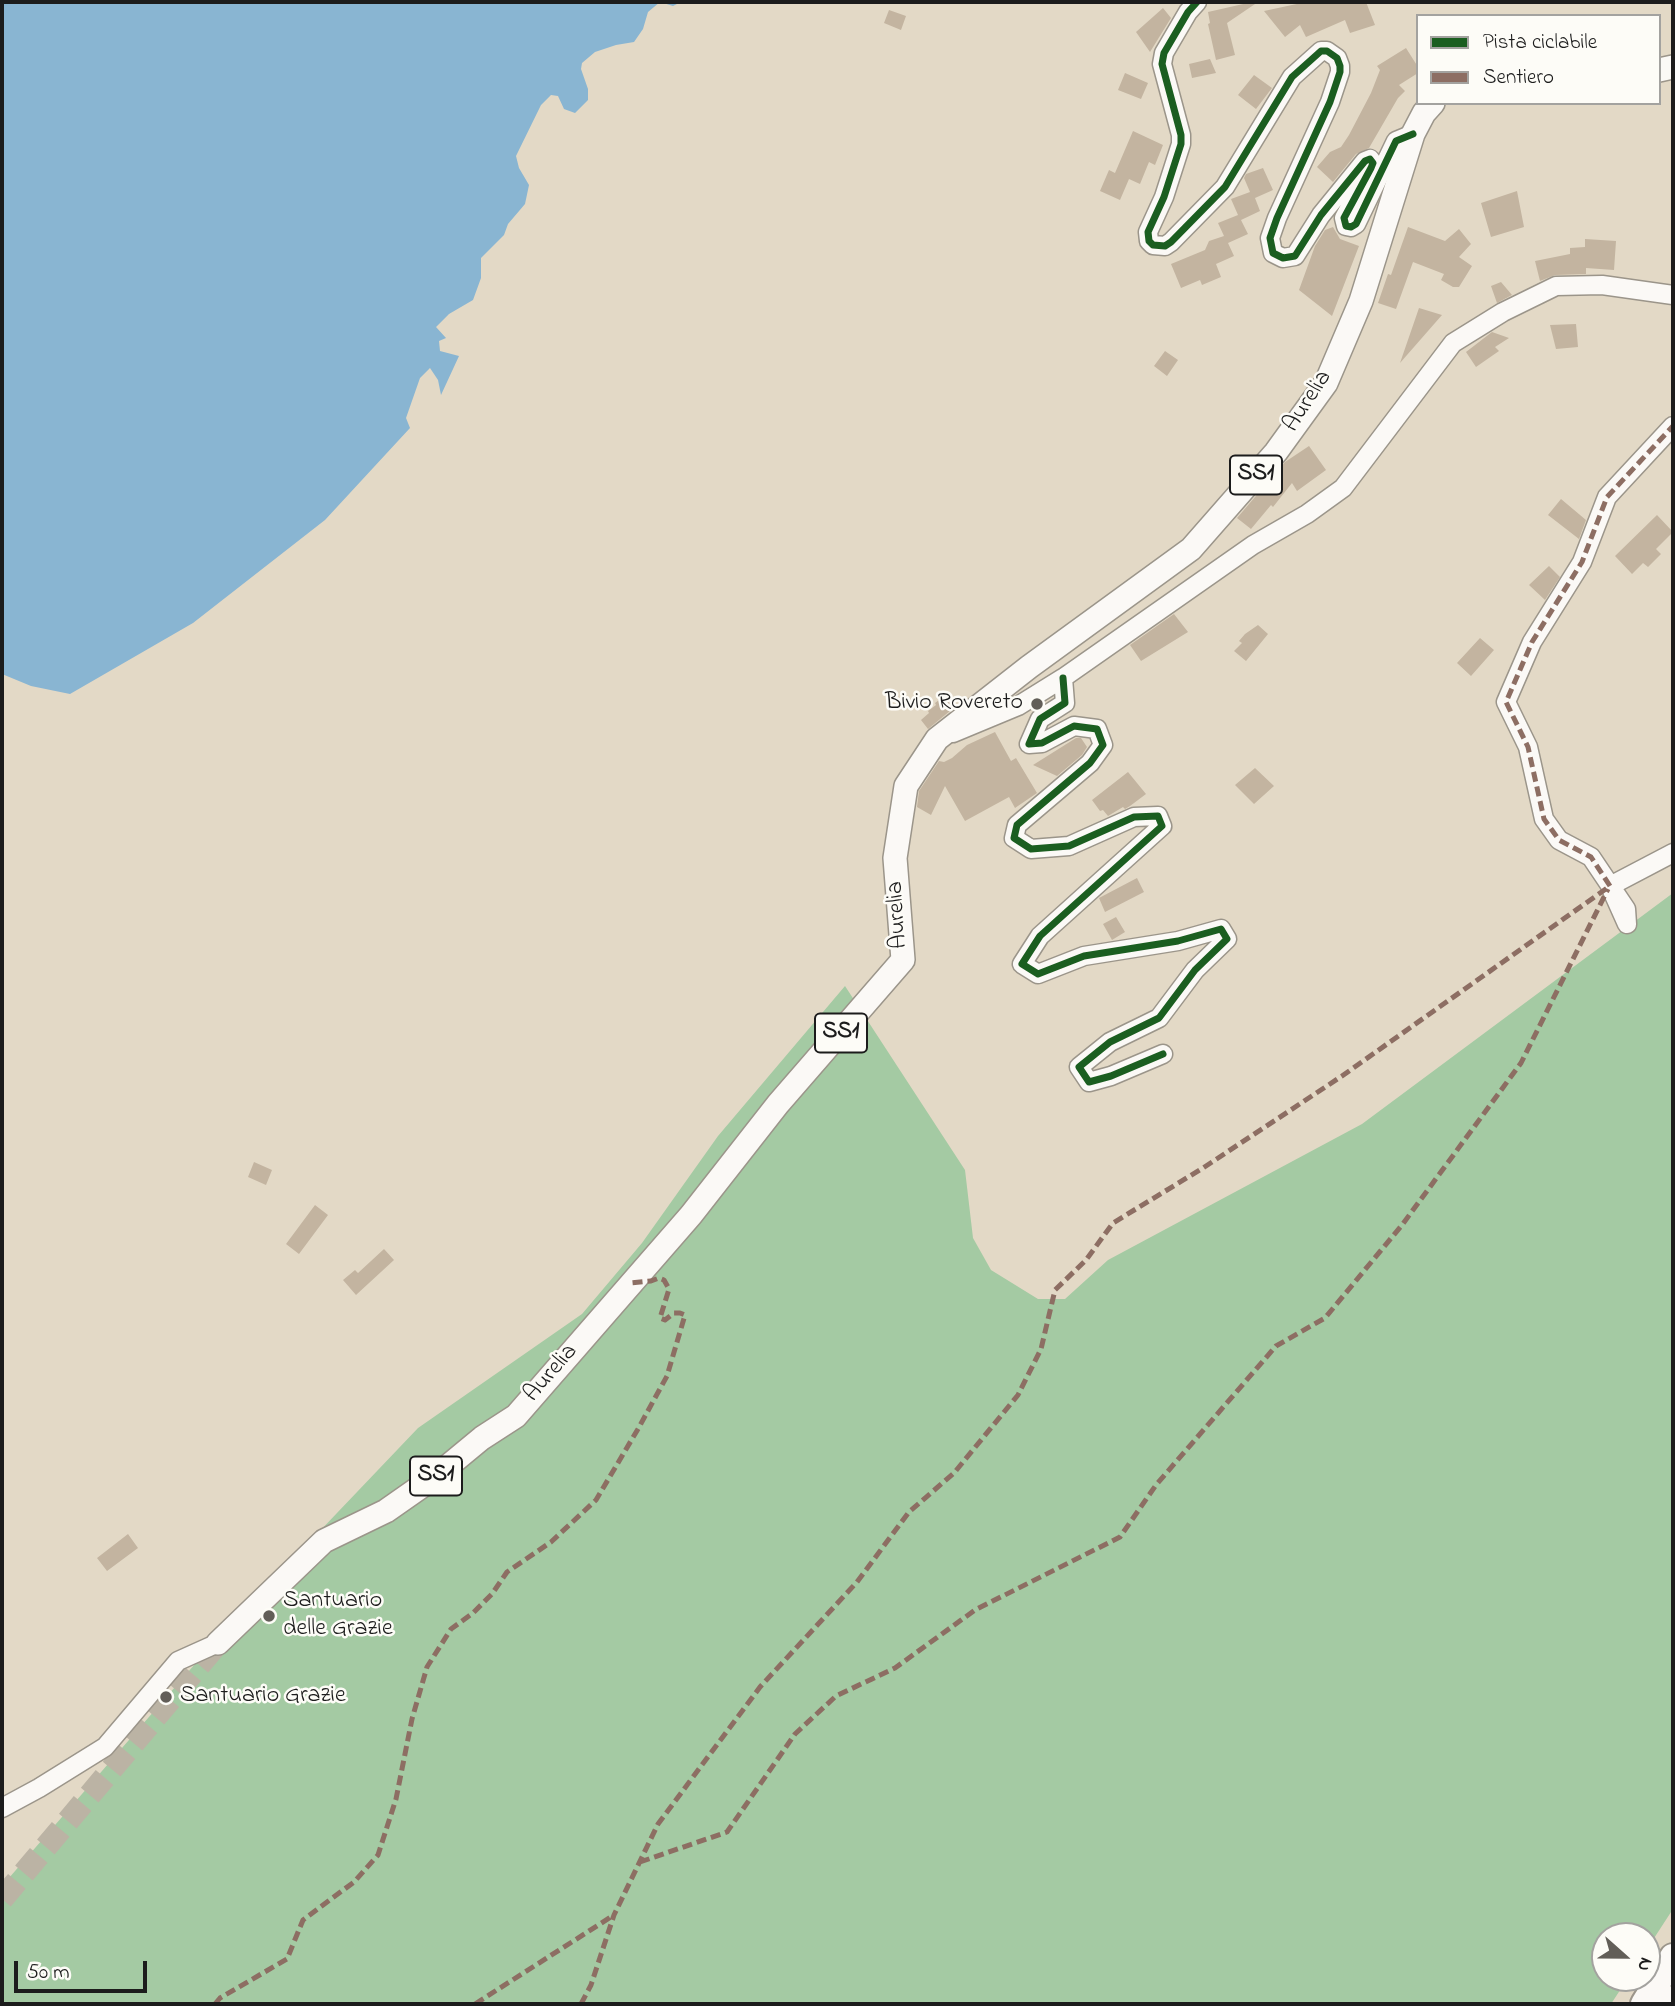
<!DOCTYPE html>
<style>
body{margin:0}
#map{position:relative;width:1675px;height:2006px;overflow:hidden;background:#e3d9c6;font-family:"Indie Flower",sans-serif}
canvas{display:block}
.frame{position:absolute;inset:0;border:4px solid #1c1c1c;pointer-events:none}
.legend{position:absolute;left:1416px;top:14px;width:245px;height:91px;box-sizing:border-box;background:#fdfcf7;border:2px solid #a3a29f;margin:0;padding:9px 12px;list-style:none;font-size:21px;color:#1c1c1c}
.legend li{display:flex;align-items:center;gap:14px;height:35px}
.legend b{width:35px;border:2px solid #a3a29f}
.north{position:absolute;left:1591px;top:1922px;width:70px;height:70px;box-sizing:border-box;background:#fdfcf7;border:2px solid #a3a29f;border-radius:50%;rotate:111deg;font-size:19px;font-weight:700;line-height:28px;text-align:center;color:#1c1c1c}
.north::after{content:'';display:block;margin:auto;width:24px;height:32px;background:#625e58;clip-path:polygon(50% 0,100% 100%,50% 72%,0 100%)}
.scale{position:absolute;left:14px;top:1961px;width:133px;height:32px;box-sizing:border-box;border:4px solid #1c1c1c;border-top:0;padding-left:9px;font-size:21px;line-height:24px;white-space:nowrap;color:#1c1c1c;-webkit-text-stroke:5px #fdfcf7;paint-order:stroke}
</style>
<div id="map">
<canvas width="1675" height="2006"></canvas>
<div class="frame"></div>
<ul class="legend">
<li><b style="height:9px;background:#1b5e20"></b>Pista ciclabile</li>
<li><b style="height:9px;background:#8d6e63"></b>Sentiero</li>
</ul>
<div class="north">N</div>
<div class="scale">50 m</div>
</div>
<script>
const context = document.querySelector('canvas').getContext('2d');
context.lineJoin = 'round';
function fill(path, color) { context.fillStyle = color; context.fill(path, 'evenodd'); }
const poly = rows => new Path2D(rows.map(r => 'M' + r).join(''));
function trace(path, color, width, dash) { context.strokeStyle = color; context.lineWidth = width; context.lineCap = dash ? 'butt' : 'round'; context.setLineDash(dash || []); context.stroke(path); }
function write(font, color, halo, rows, align = 'center') {
  context.font = font + ' "Indie Flower",sans-serif'; context.lineWidth = 5; context.setLineDash([]); context.textBaseline = 'middle'; context.strokeStyle = halo; context.fillStyle = color; for (const [text, x, y, turn = 0] of rows) {
    context.save(); context.translate(x, y); context.rotate((+turn || 0) * Math.PI / 180); context.textAlign = isNaN(turn) ? turn : align; if (halo) context.strokeText(text, 0, 0); context.fillText(text, 0, 0); context.restore();
  }
}
const forest = poly([
 [1673,893,1673,1909,1647,1949,1647,1936,1605,1936,1605,1978,1628,1978,1611,2004,2,2004,2,1886,215,1641,418,1428,582,1314,642,1243,718,1136,845,986,965,1170,973,1238,991,1270,1038,1299,1065,1299,1108,1260,1362,1124]
]);
const water = poly([
 [2,2,681,2,673,6,660,2,648,12,643,29,634,42,616,45,595,52,582,63,581,69,588,89,588,100,575,113,564,109,558,96,551,95,541,105,516,156,519,168,529,185,525,204,508,224,504,235,481,258,481,278,473,300,449,314,436,327,446,338,439,341,440,351,459,356,441,395,438,380,430,368,420,378,406,418,410,428,325,520,193,623,70,694,31,686,2,674]
]);
const building = poly([
 [1252,2,1258,2,1227,23,1235,55,1216,60,1208,24,1210,23,1208,12],
 [1306,2,1366,2,1375,25,1350,33,1345,20,1306,37,1300,25,1285,37,1264,11],
 [1163,8,1171,18,1150,52,1136,32],
 [889,10,906,16,901,30,884,23],
 [1406,48,1418,67,1418,73,1399,85,1405,91,1398,98,1369,148,1356,154,1333,182,1317,167,1330,152,1341,147,1349,135,1371,93,1380,70,1377,66],
 [1210,59,1216,73,1192,78,1189,64],
 [1125,73,1148,83,1141,99,1118,90],
 [1254,75,1272,88,1256,109,1238,95],
 [1133,131,1163,145,1155,165,1149,162,1140,184,1129,179,1120,200,1100,191,1109,170,1115,173],
 [1263,168,1273,190,1255,198,1260,211,1241,220,1248,234,1228,243,1234,256,1216,264,1221,277,1202,285,1200,280,1181,288,1171,264,1205,250,1209,241,1224,236,1218,223,1238,215,1231,199,1250,192,1244,178,1246,174],
 [1517,191,1524,227,1491,237,1481,203],
 [1333,227,1340,239,1359,246,1332,316,1299,290,1315,246,1325,230],
 [1408,227,1445,241,1459,229,1471,244,1459,257,1472,266,1459,287,1453,287,1441,280,1444,274,1413,262,1396,309,1378,303,1388,274,1391,275],
 [1585,239,1616,241,1614,270,1586,268,1586,274,1555,275,1540,281,1535,261,1570,254,1570,248,1585,247],
 [1501,282,1512,295,1497,303,1491,286],
 [1419,308,1442,315,1400,363],
 [1576,324,1578,347,1556,349,1550,325],
 [1492,332,1509,338,1495,347,1499,351,1476,367,1466,352],
 [1165,351,1178,360,1167,376,1154,366],
 [1309,446,1326,470,1297,491,1292,483,1273,507,1271,505,1251,529,1237,518,1285,462],
 [1561,499,1586,520,1579,539,1548,515],
 [1657,515,1673,532,1656,549,1661,554,1648,567,1643,563,1632,574,1615,556],
 [1549,566,1560,577,1545,600,1529,585],
 [1174,614,1188,632,1141,661,1130,645],
 [1258,625,1268,634,1246,661,1234,651,1242,643,1239,641,1245,634],
 [1480,638,1494,650,1471,676,1457,663],
 [947,694,956,706,928,729,921,720,929,713,928,711,936,705,935,703],
 [995,732,1011,761,1016,758,1037,793,1015,808,1009,797,965,821,945,786,931,815,917,807,919,791,939,761,944,762,952,758,967,745],
 [1076,738,1081,738,1087,747,1082,755,1057,776,1033,765],
 [1255,768,1274,786,1254,804,1235,785],
 [1128,772,1146,794,1130,806,1125,809,1123,807,1108,816,1103,810,1100,811,1092,800],
 [1137,878,1144,892,1105,912,1099,898],
 [1116,917,1125,932,1112,940,1103,924],
 [254,1162,272,1170,266,1185,248,1177],
 [315,1205,328,1215,299,1254,286,1244],
 [384,1249,394,1260,356,1295,343,1280,355,1270,358,1273],
 [128,1534,138,1548,107,1571,97,1558]
]);
const majorTunnel = poly([
 [2,1899,218,1643]
]);
const minor = poly([
 [1197,2,1188,12,1164,53,1162,64,1181,135,1181,144,1164,197,1148,232,1149,241,1153,245,1165,246,1171,242,1225,187,1292,77,1321,51,1327,51,1337,58,1340,66,1340,72,1330,102,1277,218,1270,238,1273,253,1283,258,1295,256,1321,215,1365,161,1370,159,1373,163,1371,168,1344,218,1346,226,1351,227,1356,224,1396,141,1413,134],
 [1063,678,1065,703,1040,719,1029,744,1042,743,1074,726,1097,729,1103,745,1090,763,1017,825,1014,838,1031,849,1069,846,1134,817,1158,816,1162,826,1040,936,1022,964,1038,974,1084,956,1178,941,1221,929,1227,939,1195,970,1159,1018,1110,1042,1079,1067,1089,1082,1111,1076,1163,1054],
 [953,733,1018,706,1063,678,1253,545,1307,514,1343,488,1453,343,1503,312,1556,286,1602,285,1673,295],
 [1610,886,1627,924,1626,909,1591,857,1559,840,1544,819,1528,747,1506,702,1532,642,1582,562,1607,497,1673,426],
 [1610,886,1673,853],
 [2,1808,39,1788,105,1747,178,1661,218,1643]
]);
const major = poly([
 [1659,70,1673,67],
 [218,1643,324,1541,386,1511,436,1476,482,1438,516,1416,691,1215,778,1104,903,960,895,858,906,786,937,739,1029,667,1191,549,1276,452,1326,383,1361,301,1413,134,1424,113,1433,103]
]);
const highway = poly([
 [1644,2004,1673,1957],
 [1670,2004,1673,1999]
]);
const quiet = poly([
 [1610,886,1591,857,1559,840,1544,819,1528,747,1506,702,1532,642,1582,562,1607,497,1673,426],
 [640,1862,727,1832,795,1734,836,1696,895,1668,975,1610,1120,1537,1156,1485,1276,1346,1325,1318,1402,1225,1521,1063,1608,889],
 [215,2004,220,1998,287,1959,303,1920,354,1882,378,1855,396,1799,412,1719,427,1667,451,1629,473,1613,492,1594,507,1572,551,1542,596,1500,638,1429,667,1376,685,1315,680,1313,674,1313,665,1320,660,1318,669,1289,664,1280,659,1278,651,1281,631,1283],
 [475,2004,614,1915],
 [581,2004,591,1985,614,1915,658,1824,760,1687,857,1582,909,1512,954,1473,1018,1395,1041,1349,1055,1290,1086,1260,1113,1223,1203,1168,1342,1076,1610,886]
]);
const cycleway = poly([
 [1197,2,1188,12,1164,53,1162,64,1181,135,1181,144,1164,197,1148,232,1149,241,1153,245,1165,246,1171,242,1225,187,1292,77,1321,51,1327,51,1337,58,1340,66,1340,72,1330,102,1277,218,1270,238,1273,253,1283,258,1295,256,1321,215,1365,161,1370,159,1373,163,1371,168,1344,218,1346,226,1351,227,1356,224,1396,141,1413,134],
 [1063,678,1065,703,1040,719,1029,744,1042,743,1074,726,1097,729,1103,745,1090,763,1017,825,1014,838,1031,849,1069,846,1134,817,1158,816,1162,826,1040,936,1022,964,1038,974,1084,956,1178,941,1221,929,1227,939,1195,970,1159,1018,1110,1042,1079,1067,1089,1082,1111,1076,1163,1054]
]);
const markers = [
 [1037,704,7,"#625e58"],
 [269,1616,7,"#625e58"],
 [166,1697,7,"#625e58"]
];
const shields = [
 [1256,475,52],
 [841,1033,52],
 [436,1476,52]
];
const shieldNames = [
 ["SS1",1256,475],
 ["SS1",841,1033],
 ["SS1",436,1476]
];
const streetNames = [
 ["Aurelia",1309,402,-57],
 ["Aurelia",899,915,-94],
 ["Aurelia",552,1374,-49]
];
const poiNames = [
 ["Bivio Rovereto",1023,704,"right"],
 ["Santuario",283,1602],
 ["delle Grazie",283,1630],
 ["Santuario Grazie",180,1697]
];
fill(forest, '#a4caa3');
fill(water, '#89b5d2');
fill(building, '#c3b4a0');
trace(majorTunnel, '#bbb3a4', 23, [23, 11]);
trace(minor, '#9b958a', 21);
trace(major, '#9b958a', 26);
trace(highway, '#9b958a', 30);
trace(minor, '#fbf9f6', 18);
trace(major, '#fbf9f6', 23);
trace(highway, '#fbf9f6', 26);
trace(quiet, '#8d6e63', 5, [10, 5]);
trace(cycleway, '#1b5e20', 7);
for (const [x, y, r, color] of markers) { const dot = new Path2D(); dot.arc(x, y, r, 0, 2 * Math.PI); context.fillStyle = color; context.fill(dot); trace(dot, '#fdfcf7', 2.5); }
for (const [x, y, w] of shields) { const box = new Path2D(); box.roundRect(x - w / 2, y - 19.5, w, 39, 5); context.fillStyle = '#fdfcf7'; context.fill(box); trace(box, '#1c1c1c', 2); }
write('bold 23px', '#1c1c1c', null, shieldNames);
write('24px', '#1c1c1c', '#fdfcf7', streetNames);
write('24px', '#1c1c1c', '#fdfcf7', poiNames, 'left');
</script>
